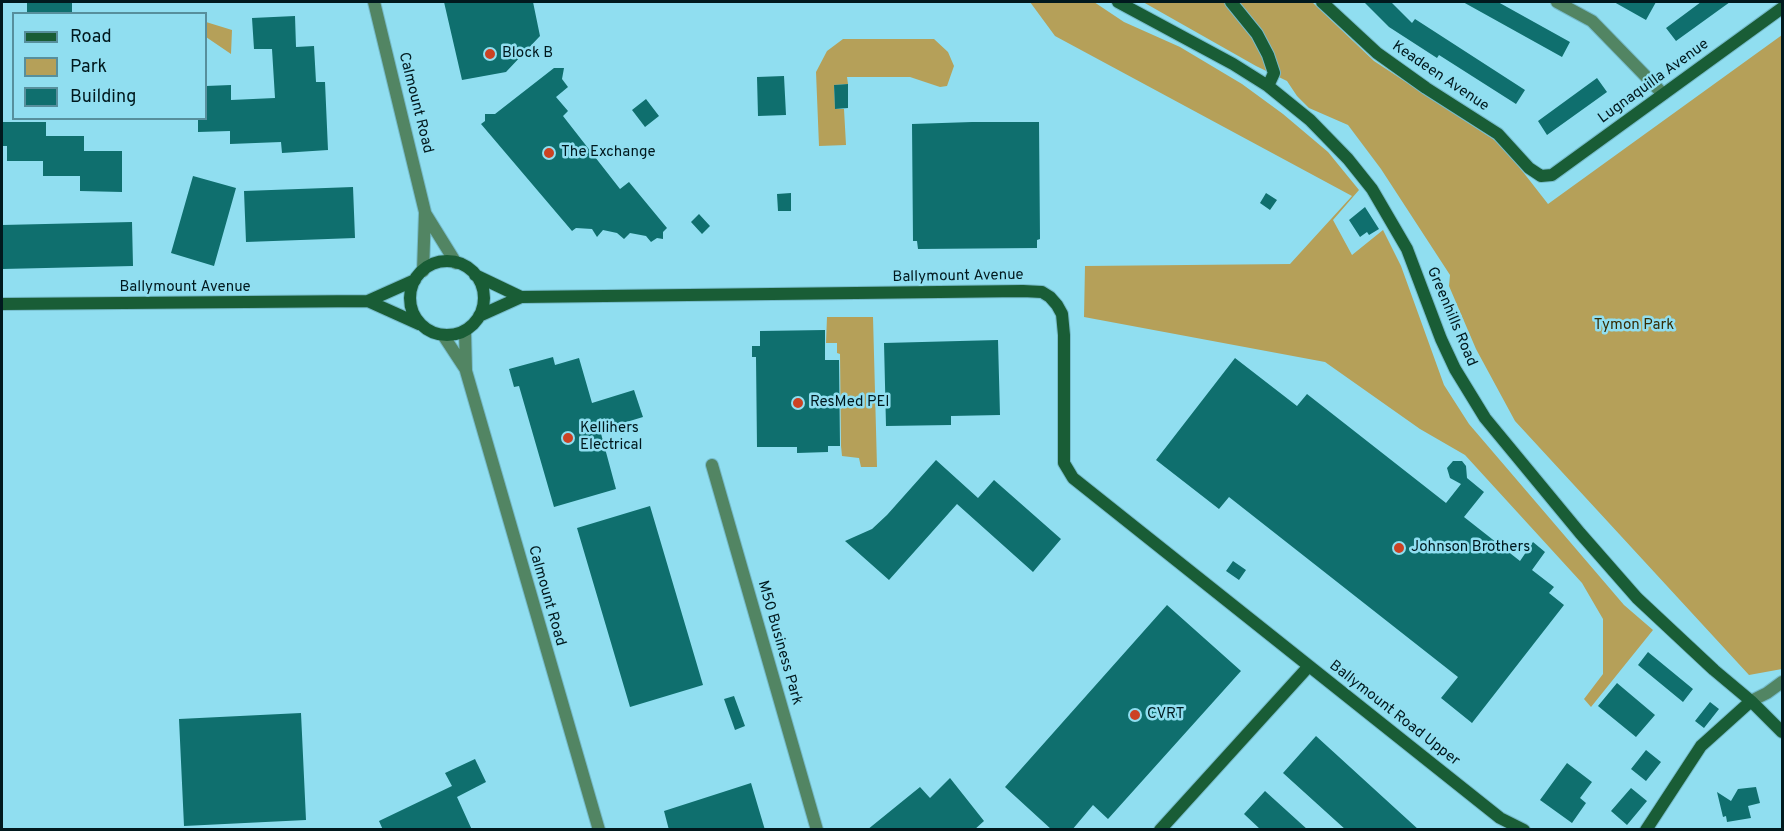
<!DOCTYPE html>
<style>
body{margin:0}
#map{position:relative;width:1784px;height:831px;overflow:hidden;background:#90def0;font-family:Overpass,sans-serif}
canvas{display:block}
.frame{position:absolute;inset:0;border:3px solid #01191e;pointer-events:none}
.legend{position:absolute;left:12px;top:12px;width:195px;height:108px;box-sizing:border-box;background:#90def0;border:2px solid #578f9c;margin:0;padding:8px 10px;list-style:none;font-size:18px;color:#01191e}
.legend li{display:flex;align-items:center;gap:12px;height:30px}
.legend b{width:30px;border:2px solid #578f9c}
</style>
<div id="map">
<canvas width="1784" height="831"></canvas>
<div class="frame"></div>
<ul class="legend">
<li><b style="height:8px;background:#195d36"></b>Road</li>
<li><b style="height:16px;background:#b5a059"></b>Park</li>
<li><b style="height:16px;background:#0f6f6e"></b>Building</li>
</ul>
</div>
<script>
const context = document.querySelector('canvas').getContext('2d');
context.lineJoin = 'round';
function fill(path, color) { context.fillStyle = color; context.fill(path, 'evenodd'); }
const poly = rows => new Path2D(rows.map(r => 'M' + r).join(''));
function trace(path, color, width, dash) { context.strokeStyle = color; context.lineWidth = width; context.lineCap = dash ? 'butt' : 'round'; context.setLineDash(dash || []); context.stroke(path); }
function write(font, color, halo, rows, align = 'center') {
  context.font = font + ' Overpass,sans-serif'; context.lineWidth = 5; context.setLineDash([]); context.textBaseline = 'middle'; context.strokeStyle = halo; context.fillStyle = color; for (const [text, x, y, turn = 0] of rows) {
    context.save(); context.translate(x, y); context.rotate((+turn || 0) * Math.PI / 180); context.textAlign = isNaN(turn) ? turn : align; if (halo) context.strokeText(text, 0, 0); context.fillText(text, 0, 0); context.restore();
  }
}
const green = poly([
 [1030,2,1094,2,1124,22,1180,47,1242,84,1283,114,1328,152,1359,190,1333,220,1352,255,1383,230,1401,266,1444,385,1469,424,1624,605,1653,630,1591,707,1584,699,1603,674,1603,619,1582,583,1465,455,1420,429,1325,362,1084,317,1085,266,1290,264,1352,196,1055,36],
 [1143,2,1312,2,1374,61,1502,145,1548,204,1782,35,1782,669,1749,675,1515,421,1476,349,1449,286,1450,275,1381,169,1348,125,1309,108,1297,96,1287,81,1256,66],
 [206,22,232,30,231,54,206,37],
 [843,39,934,39,948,52,954,66,947,86,940,87,910,77,847,77,848,84,834,85,835,109,844,109,846,145,819,146,816,72,827,51],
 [827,317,873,317,877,467,861,467,859,458,842,456,841,446,840,354,837,353,837,343,826,343]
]);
const building = poly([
 [27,2,72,2,72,14,27,14],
 [444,2,533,2,540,36,506,72,462,80],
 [1364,2,1391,2,1412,23,1415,19,1525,90,1516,104,1439,55,1437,58,1389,27],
 [1463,2,1498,2,1570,42,1562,57],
 [1614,2,1656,2,1646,20],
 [1701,2,1730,2,1676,41,1666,28],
 [295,16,296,47,314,46,316,82,325,82,328,150,282,153,281,142,230,144,230,131,198,132,198,118,206,118,206,86,231,85,231,100,275,98,272,49,254,49,252,18],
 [554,68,564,68,562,79,568,87,556,97,568,111,563,116,620,189,629,182,667,228,663,232,663,239,657,238,651,242,646,236,630,233,624,239,617,233,603,230,597,237,592,229,576,228,572,231,481,124,485,121,485,114,495,114],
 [784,76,786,115,758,116,757,77],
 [1597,78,1607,92,1547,135,1538,121],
 [848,84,848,108,835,109,834,85],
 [646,99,659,116,645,127,632,110],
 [2,122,46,122,46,136,84,136,84,151,122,151,122,192,80,191,80,176,43,176,43,161,7,161,7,146,2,146],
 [972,122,1039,122,1040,239,1037,240,1037,248,918,249,917,241,913,241,912,124],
 [193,176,236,188,214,266,171,253],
 [353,187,355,238,246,242,244,191],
 [791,193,791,211,778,211,777,194],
 [1266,193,1277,200,1270,210,1260,203],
 [1365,207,1379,229,1369,235,1367,232,1360,237,1349,220],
 [699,214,710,226,702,234,691,222],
 [132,222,133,266,2,269,2,225],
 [825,330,825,360,839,360,840,446,828,446,828,452,797,453,797,447,757,447,756,357,752,357,752,346,760,346,760,331],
 [998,340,1000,415,951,416,951,425,886,426,884,343],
 [553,357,555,365,579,358,592,403,634,390,643,417,600,430,616,489,554,507,519,386,514,387,509,369],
 [1235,358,1297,406,1307,394,1446,503,1461,484,1450,478,1447,468,1453,461,1462,461,1466,466,1467,478,1484,492,1464,517,1520,561,1533,542,1545,552,1532,570,1554,587,1549,593,1564,605,1472,723,1441,698,1458,677,1229,497,1219,509,1156,460],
 [936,460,978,498,994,480,1061,539,1033,572,957,504,889,580,845,541,872,529,887,515],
 [650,506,703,685,630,707,577,528],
 [1233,561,1246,570,1239,580,1226,571],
 [1167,605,1241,671,1108,819,1093,805,1072,830,1052,830,1005,787],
 [1648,652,1693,689,1683,702,1638,665],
 [1617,683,1655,715,1636,737,1598,706],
 [734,696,745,726,735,730,724,699],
 [1710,702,1719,709,1704,728,1695,721],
 [301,713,306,820,184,826,179,719],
 [1316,736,1419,830,1346,830,1283,773],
 [1646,750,1661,762,1646,781,1631,769],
 [475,759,486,782,457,797,472,830,383,830,379,821,452,786,445,773],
 [1567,763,1592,782,1580,798,1586,803,1572,823,1540,800],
 [950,778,984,821,974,830,867,830,920,787,930,798],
 [751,783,765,830,669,830,664,811],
 [1756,787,1760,803,1748,806,1751,818,1727,822,1726,816,1723,817,1717,792,1731,801,1738,789],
 [1631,788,1647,801,1627,825,1611,811],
 [1265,791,1308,830,1261,830,1244,814]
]);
const street = poly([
 [374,2,425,212,423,271],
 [1557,2,1592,21,1663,94],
 [425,213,456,263],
 [465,331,466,371,599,830],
 [443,335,466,370],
 [712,465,817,830],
 [1751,701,1767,693,1782,682]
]);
const secondary = poly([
 [1118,2,1233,64,1268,86,1310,120,1348,159,1372,189,1407,249,1441,339,1455,369,1485,418,1580,533,1637,598,1714,670,1751,701,1782,732],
 [1231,2,1257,34,1268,55,1274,73,1268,86],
 [1322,2,1377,53,1426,88,1498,134,1529,168,1541,176,1552,175,1782,8],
 '410 298a37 37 0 1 1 74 0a37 37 0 1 1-74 0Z',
 [475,275,521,297],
 [368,301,419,324],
 [2,304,368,301,415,280],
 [479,316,521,297,1023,291,1042,292,1050,297,1057,305,1062,314,1064,335,1064,463,1073,478,1500,818,1524,830],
 [1160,830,1309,666],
 [1646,830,1701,746,1751,701]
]);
const markers = [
 [490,54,6,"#cc4223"],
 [549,153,6,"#cc4223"],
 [798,403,6,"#cc4223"],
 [568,438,6,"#cc4223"],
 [1399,548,6,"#cc4223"],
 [1135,715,6,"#cc4223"]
];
const poiNames = [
 ["Block B",502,54],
 ["The Exchange",561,153],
 ["ResMed PEI",810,403],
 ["Kellihers",580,429],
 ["Electrical",580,446],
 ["Johnson Brothers",1411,548],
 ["CVRT",1147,715]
];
const streetNames = [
 ["Keadeen Avenue",1440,77,34],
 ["Lugnaquilla Avenue",1654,82,-36],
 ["Calmount Road",415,103,76],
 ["Ballymount Avenue",958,277,-1],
 ["Ballymount Avenue",185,288],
 ["Greenhills Road",1451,317,67],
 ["Calmount Road",546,596,74],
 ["M50 Business Park",779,643,74],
 ["Ballymount Road Upper",1394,714,38]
];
const parkNames = [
 ["Tymon Park",1634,326]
];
fill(green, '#b5a059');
fill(building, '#0f6f6e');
trace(street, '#76bbca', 14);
trace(secondary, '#76bbca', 14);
trace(street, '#528563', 12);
trace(secondary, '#195d36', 12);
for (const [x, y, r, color] of markers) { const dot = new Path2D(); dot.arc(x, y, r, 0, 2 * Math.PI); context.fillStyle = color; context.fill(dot); trace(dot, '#90def0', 2); }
write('15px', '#01191e', '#90def0', poiNames, 'left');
write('15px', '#01191e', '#90def0', streetNames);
write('15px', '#362c05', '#90def0', parkNames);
</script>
